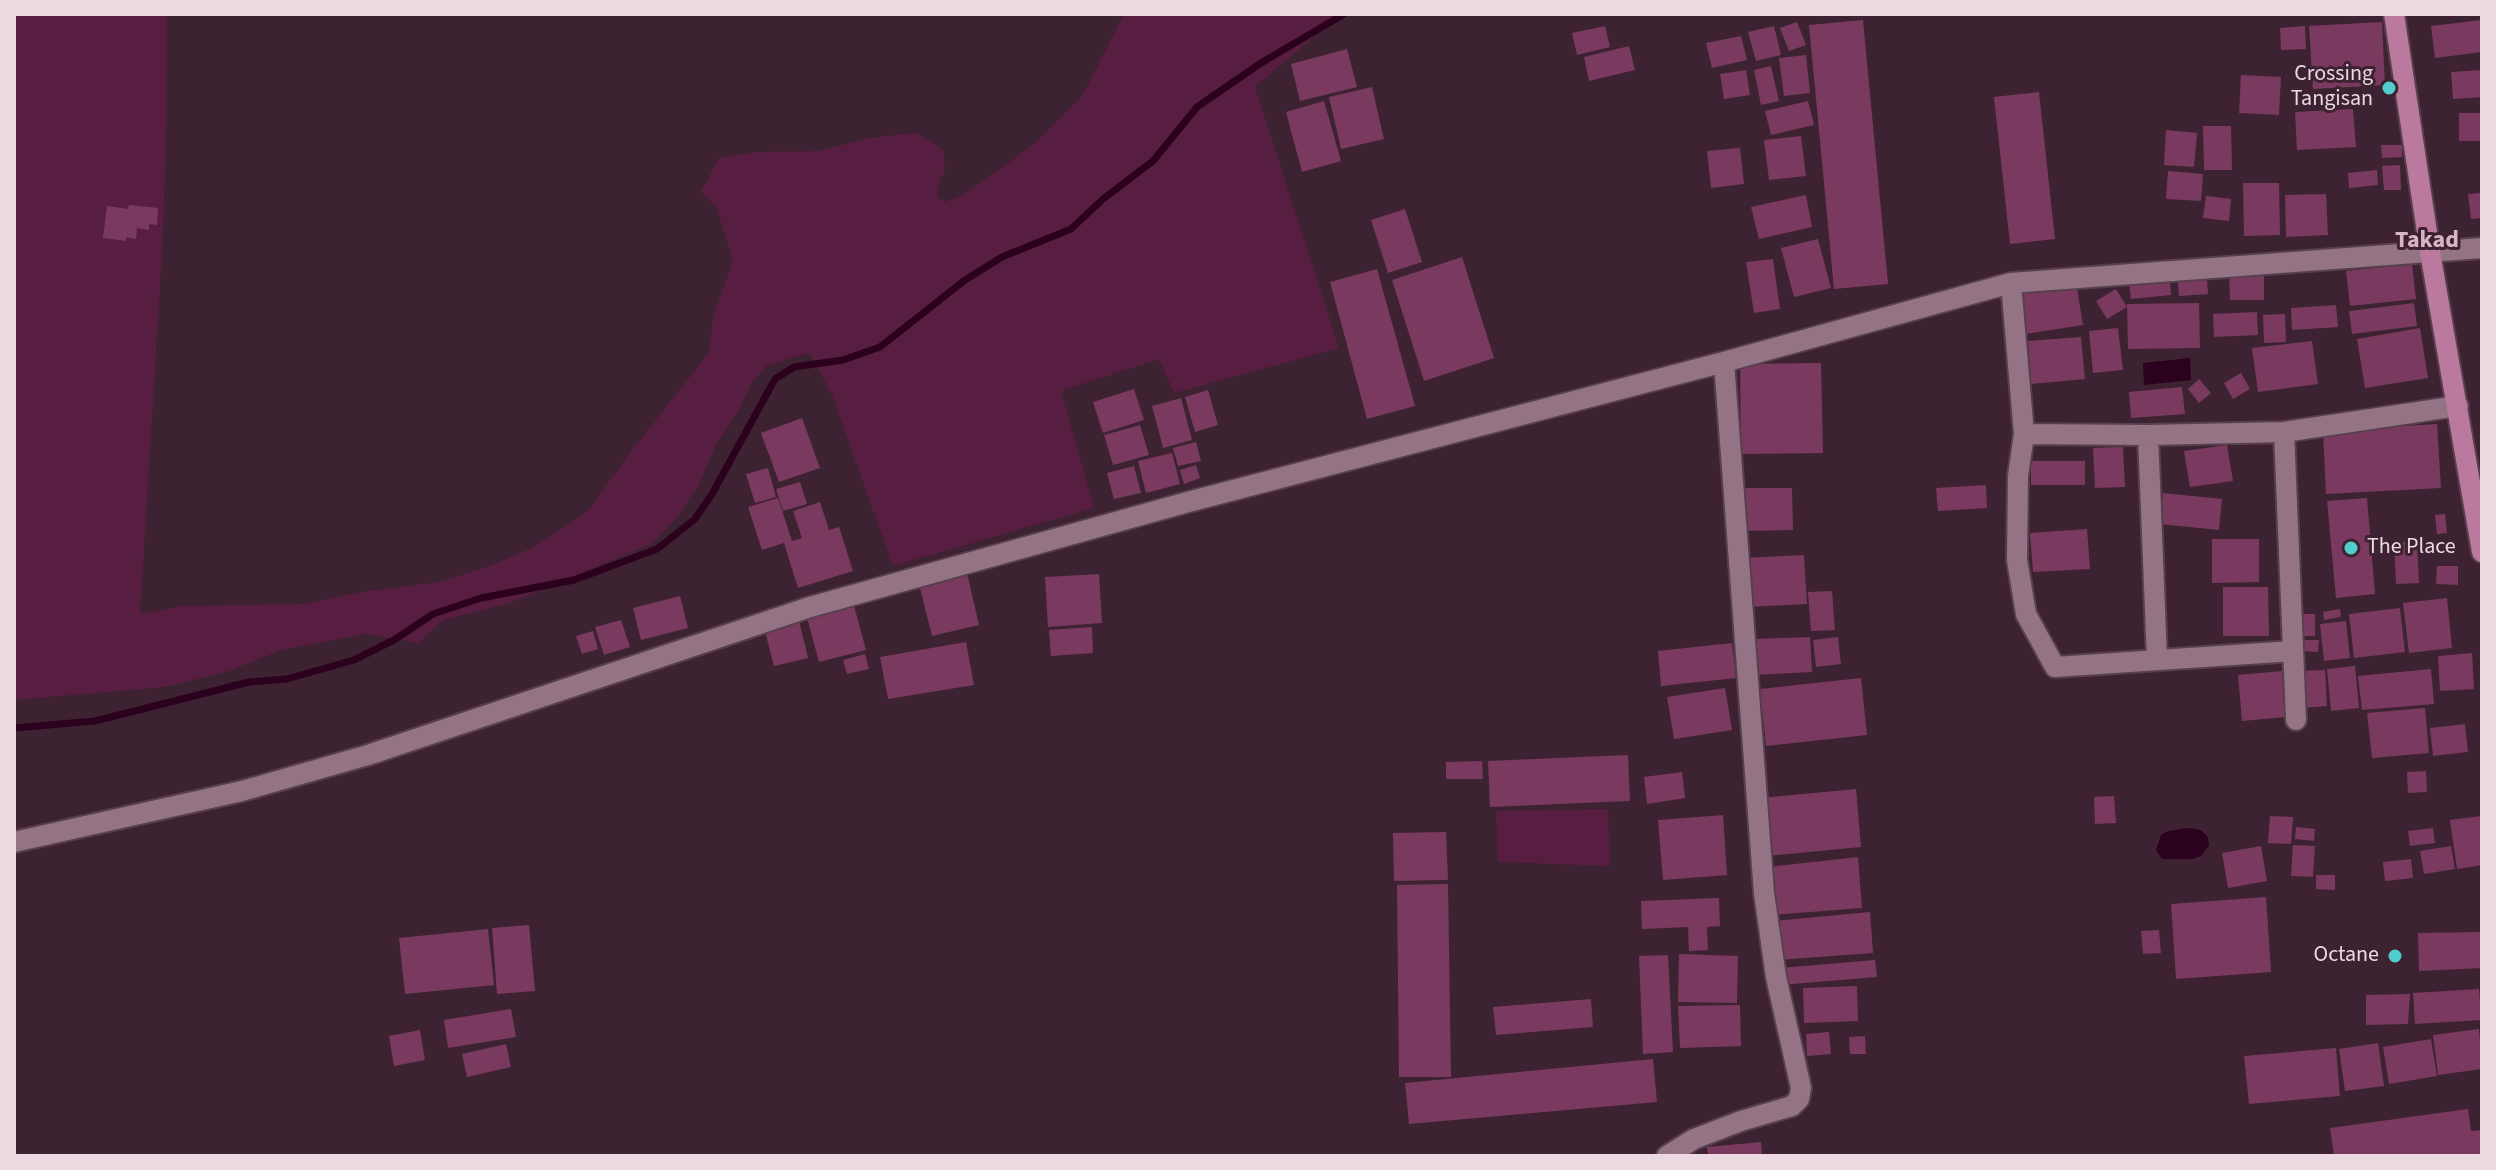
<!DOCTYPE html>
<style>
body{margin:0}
#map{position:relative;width:2496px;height:1170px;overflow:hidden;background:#3d2231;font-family:"Source Sans 3",sans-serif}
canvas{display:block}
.frame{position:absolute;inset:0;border:16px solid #ecd9e2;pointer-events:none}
</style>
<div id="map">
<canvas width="2496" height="1170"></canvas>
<div class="frame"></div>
</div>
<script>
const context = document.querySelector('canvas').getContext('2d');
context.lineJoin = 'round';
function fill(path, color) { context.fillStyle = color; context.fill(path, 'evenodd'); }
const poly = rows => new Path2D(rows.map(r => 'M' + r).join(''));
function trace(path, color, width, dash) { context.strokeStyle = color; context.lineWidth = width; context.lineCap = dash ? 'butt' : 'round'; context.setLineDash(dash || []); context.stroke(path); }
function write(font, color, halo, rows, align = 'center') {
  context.font = font + ' "Source Sans 3",sans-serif'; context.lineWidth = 6; context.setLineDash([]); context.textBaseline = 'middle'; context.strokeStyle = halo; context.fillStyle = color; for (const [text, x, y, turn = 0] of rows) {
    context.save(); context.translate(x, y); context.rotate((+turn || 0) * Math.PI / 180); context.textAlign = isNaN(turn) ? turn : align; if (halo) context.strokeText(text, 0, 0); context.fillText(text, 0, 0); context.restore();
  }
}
const green = poly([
 [14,14,167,14,166,148,162,252,140,614,185,606,305,604,362,592,439,582,490,566,534,547,588,511,632,450,709,353,713,318,733,260,716,206,701,192,719,158,758,152,819,151,869,138,917,133,943,150,945,169,937,189,938,197,945,202,965,194,1033,145,1083,95,1124,14,1340,14,1255,87,1339,348,1174,393,1159,359,1061,391,1094,508,893,566,831,392,809,353,766,366,751,384,740,408,716,445,699,484,678,516,653,543,509,603,443,620,419,643,365,634,281,650,229,671,165,687,14,700],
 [1608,809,1610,866,1498,862,1496,811]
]);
const water = poly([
 [2190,358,2191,380,2144,385,2143,363],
 [2188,828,2201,830,2208,837,2209,845,2201,856,2192,859,2162,859,2156,850,2161,835,2168,831]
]);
const stream = poly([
 [14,728,95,721,249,682,287,679,354,660,394,640,433,614,481,598,574,580,657,549,695,519,712,494,775,379,794,367,843,360,880,347,965,280,1002,257,1071,229,1103,199,1153,161,1197,107,1261,63,1344,14]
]);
const building = poly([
 [1863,20,1888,284,1834,289,1809,25],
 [2482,20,2482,52,2435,58,2431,26],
 [1797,22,1806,45,1789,51,1780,28],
 [2382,22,2385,85,2313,89,2309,26],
 [1605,26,1610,47,1577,55,1572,33],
 [1774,26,1781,55,1756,61,1748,32],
 [2305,26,2306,49,2281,50,2280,28],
 [1741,36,1747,60,1712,68,1706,43],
 [1629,46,1635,70,1589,81,1584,57],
 [1347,49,1357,87,1300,101,1291,64],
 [1806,55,1810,93,1784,96,1779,58],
 [1771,66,1779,101,1761,105,1754,70],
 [1746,70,1750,95,1724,99,1720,74],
 [2482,70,2482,97,2453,99,2451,72],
 [2241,75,2281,77,2279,115,2239,113],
 [1372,87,1384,139,1341,149,1329,97],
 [2039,92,2055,239,2010,244,1994,97],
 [1324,101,1341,161,1302,172,1286,112],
 [1808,101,1814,125,1771,135,1765,111],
 [2353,109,2356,147,2297,150,2295,112],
 [2459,113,2482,113,2482,141,2459,141],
 [2203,126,2231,126,2232,170,2204,170],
 [2166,130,2197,133,2194,167,2164,165],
 [1801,136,1806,176,1769,180,1764,140],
 [2381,145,2402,145,2402,157,2382,158],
 [1740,148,1744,184,1711,188,1707,151],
 [2400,165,2401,190,2384,190,2382,166],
 [2377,170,2378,185,2349,188,2348,173],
 [2168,171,2203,174,2201,201,2166,199],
 [2243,183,2279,183,2280,235,2244,236],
 [2482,193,2482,218,2471,219,2468,194],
 [2326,194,2328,235,2286,237,2285,195],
 [1806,195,1812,227,1759,239,1751,207],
 [2206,196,2231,199,2229,221,2203,218],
 [129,205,158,208,157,225,149,224,149,230,137,228,136,239,126,237,126,241,103,238,107,206,128,209],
 [1405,209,1422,262,1388,273,1371,220],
 [1818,239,1831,288,1794,297,1781,248],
 [1462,257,1494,358,1424,381,1392,280],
 [1773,259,1780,309,1754,313,1746,262],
 [2412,264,2416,299,2350,306,2346,271],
 [1377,269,1415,406,1367,419,1330,282],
 [2229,271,2264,271,2264,300,2230,300],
 [2170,280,2171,295,2131,299,2129,284],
 [2207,280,2208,294,2179,296,2178,282],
 [2076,282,2083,325,2019,335,2012,292],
 [2116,289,2127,307,2107,319,2096,301],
 [2199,303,2200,348,2128,349,2127,304],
 [2414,303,2417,326,2352,334,2349,311],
 [2336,305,2338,327,2292,330,2291,308],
 [2257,312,2258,335,2214,337,2213,314],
 [2285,314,2286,342,2264,343,2263,315],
 [2118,328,2123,370,2093,373,2089,331],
 [2420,328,2428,378,2365,388,2357,339],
 [2081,337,2085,379,2031,384,2028,341],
 [2312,341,2318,384,2258,392,2252,348],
 [1821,363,1823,453,1741,454,1740,364],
 [2241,373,2250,389,2233,399,2224,383],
 [2199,379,2211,393,2199,403,2188,389],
 [2182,387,2185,414,2131,418,2129,392],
 [1134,389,1144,420,1103,433,1093,402],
 [1208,390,1218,425,1195,432,1185,397],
 [1181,398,1192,440,1163,448,1152,406],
 [802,418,820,468,779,482,761,433],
 [2437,424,2441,488,2326,494,2323,431],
 [1140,425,1149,455,1113,465,1104,435],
 [1196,442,1201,461,1178,466,1173,448],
 [2227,445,2233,481,2190,487,2184,451],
 [2123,447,2125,487,2095,488,2093,448],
 [1172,453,1180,484,1146,493,1138,461],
 [2031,461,2085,461,2085,485,2031,485],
 [1196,465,1200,478,1184,484,1180,470],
 [1134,466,1141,493,1114,499,1107,473],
 [768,468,776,497,755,503,746,474],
 [800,482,807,504,783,511,776,489],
 [1986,485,1987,508,1938,511,1936,488],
 [1741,488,1792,488,1793,530,1742,531],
 [2163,493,2222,499,2219,530,2160,524],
 [778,498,792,541,802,538,793,511,820,502,829,530,839,527,853,571,798,588,784,543,762,550,748,507],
 [2367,498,2375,594,2336,598,2327,501],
 [2445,514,2447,533,2437,534,2435,515],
 [2087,529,2090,569,2033,572,2030,533],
 [2212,539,2259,539,2259,582,2212,583],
 [2394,542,2417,542,2419,583,2396,584],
 [1804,555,1807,604,1746,607,1743,558],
 [2437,566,2458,566,2458,585,2436,584],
 [967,573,979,625,932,636,919,584],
 [1099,574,1102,623,1048,627,1045,577],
 [2223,587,2268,587,2269,636,2223,636],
 [1832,591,1835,630,1811,631,1808,592],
 [680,596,688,628,641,640,633,608],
 [2447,598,2452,648,2409,653,2403,603],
 [853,602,866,650,819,662,806,614],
 [2400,608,2405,652,2354,658,2349,614],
 [2340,609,2341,617,2324,620,2323,612],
 [2300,614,2315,614,2315,636,2299,636],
 [798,616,808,658,774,666,763,624],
 [621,620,630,647,604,655,595,627],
 [2346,621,2350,658,2324,661,2320,624],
 [1092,627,1093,653,1051,656,1049,630],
 [593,631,598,649,582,654,576,636],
 [1810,637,1812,672,1754,675,1753,639],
 [1838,637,1841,664,1816,667,1813,640],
 [2301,640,2319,640,2318,652,2300,651],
 [966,642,974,685,888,699,880,657],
 [1732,643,1736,678,1661,686,1658,651],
 [2472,653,2474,689,2440,691,2438,656],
 [865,654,869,669,847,674,843,660],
 [2355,666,2359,708,2331,711,2327,669],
 [2431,669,2434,704,2362,710,2358,676],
 [2325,670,2327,706,2301,708,2299,671],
 [2282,671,2286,717,2242,721,2238,675],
 [1861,678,1867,735,1766,746,1760,689],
 [1725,688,1732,730,1674,739,1667,697],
 [2425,708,2429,753,2372,758,2367,713],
 [2465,724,2468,752,2433,756,2430,728],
 [1628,755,1630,801,1490,807,1488,761],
 [1482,761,1483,779,1446,779,1446,762],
 [2426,771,2427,792,2408,793,2407,772],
 [1682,772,1685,798,1647,804,1644,777],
 [1856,789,1861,847,1767,856,1761,798],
 [2114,796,2116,823,2095,824,2094,797],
 [1723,815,1727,875,1663,880,1658,820],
 [2270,816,2293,817,2291,844,2268,843],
 [2482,816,2482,865,2457,869,2450,820],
 [2296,827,2315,829,2314,841,2295,839],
 [2433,828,2435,843,2410,846,2408,831],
 [1446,832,1448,880,1394,881,1393,833],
 [2293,845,2315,846,2313,877,2291,876],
 [2261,846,2267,881,2228,888,2222,853],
 [2451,846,2455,869,2424,874,2420,851],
 [1858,857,1862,908,1772,915,1768,867],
 [2411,859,2413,878,2385,881,2383,862],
 [2316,875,2335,875,2335,890,2316,889],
 [1448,884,1451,1077,1399,1077,1397,885],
 [2266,897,2271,972,2176,979,2171,904],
 [1719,898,1720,926,1707,927,1708,950,1689,951,1688,927,1642,929,1641,901],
 [1870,912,1873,953,1777,960,1774,921],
 [529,925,535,991,497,994,492,928],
 [488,929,494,985,405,994,399,938],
 [2159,930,2161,953,2143,954,2141,931],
 [2482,932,2482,968,2419,971,2418,933],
 [1679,954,1738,956,1737,1003,1678,1002],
 [1668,955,1673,1052,1643,1054,1639,956],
 [1875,960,1877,977,1781,985,1779,968],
 [1857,986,1858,1021,1804,1023,1803,988],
 [2479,989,2481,1020,2415,1024,2413,993],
 [2410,994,2408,1024,2366,1025,2366,995],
 [1591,999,1593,1027,1496,1035,1493,1007],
 [1740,1005,1741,1046,1680,1048,1678,1006],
 [511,1009,516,1037,448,1048,444,1020],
 [2479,1029,2482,1069,2438,1075,2433,1035],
 [420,1030,425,1060,394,1066,389,1036],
 [1829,1032,1831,1054,1807,1056,1806,1034],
 [1865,1036,1866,1054,1850,1054,1849,1037],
 [2431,1039,2437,1076,2389,1084,2383,1047],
 [2378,1043,2384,1086,2345,1091,2339,1049],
 [506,1044,511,1067,467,1077,462,1054],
 [2336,1048,2340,1096,2249,1104,2244,1056],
 [1653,1059,1657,1102,1409,1124,1405,1083],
 [2468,1109,2471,1131,2482,1130,2482,1156,2334,1156,2330,1128],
 [1761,1142,1762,1156,1708,1156,1707,1147]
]);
const minor = poly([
 [2011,283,2482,248],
 [2284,432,2296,720],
 [2024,434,2018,476,2017,560,2026,614,2055,667,2293,651],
 [2148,435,2157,660],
 [14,842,242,791,368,755,810,607,1188,502,1724,362,2011,283,2024,434,2148,435,2284,432,2458,406],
 [1667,1156,1694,1139,1741,1121,1792,1106,1799,1099,1801,1088,1776,977,1764,893,1724,362]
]);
const major = poly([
 [2394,14,2430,252,2482,552]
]);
const markers = [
 [2389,88,8,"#52cdce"],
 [2351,548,8,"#52cdce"],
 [2395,956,8,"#52cdce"]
];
const poiNames = [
 ["Crossing",2373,75],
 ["Tangisan",2373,100],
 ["The Place",2367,548,"left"],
 ["Octane",2379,956]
];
const neighbourhoodNames = [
 ["Takad",2427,242]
];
fill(green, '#581e41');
fill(water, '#2c011d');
trace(stream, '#2c011d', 7);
fill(building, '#7a3a5f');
trace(minor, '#57404d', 24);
trace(major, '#57404d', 24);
trace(minor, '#947384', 20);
trace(major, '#ba799d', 20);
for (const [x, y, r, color] of markers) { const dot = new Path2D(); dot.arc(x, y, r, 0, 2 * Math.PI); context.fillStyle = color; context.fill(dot); trace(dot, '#3d2231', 3); }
write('22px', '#ecd9e2', '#3d2231', poiNames, 'right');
write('bold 24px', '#d8b4c6', '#3d2231', neighbourhoodNames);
</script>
